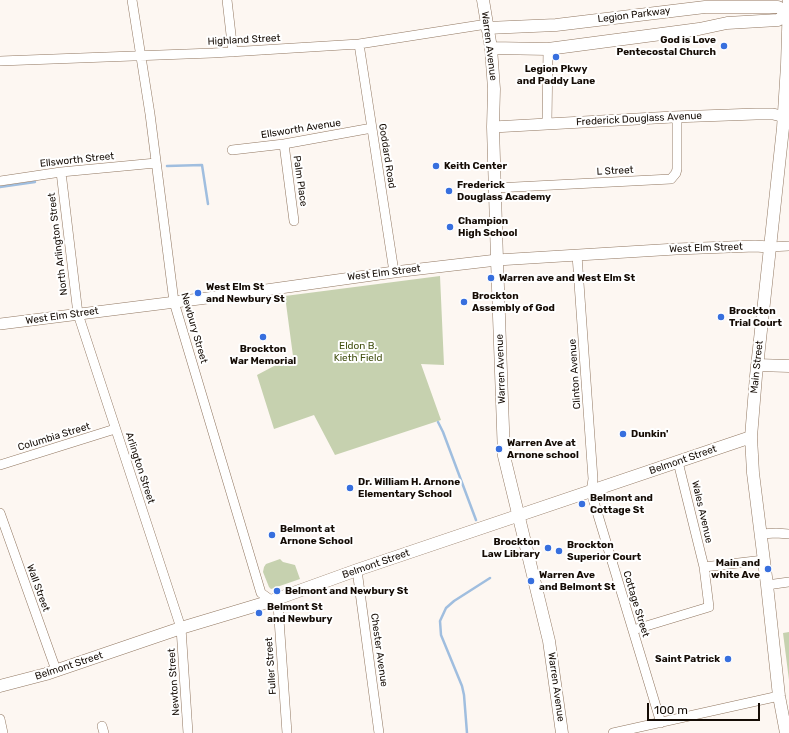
<!DOCTYPE html>
<style>
body{margin:0}
#map{position:relative;width:789px;height:733px;overflow:hidden;background:#fdf7f2;font-family:Rubik,sans-serif}
canvas{display:block}
.scale{position:absolute;left:647px;top:703px;width:113px;height:18px;box-sizing:border-box;border:2px solid #150c05;border-top:0;padding-left:5px;font-size:12px;line-height:14px;white-space:nowrap;color:#150c05;-webkit-text-stroke:3px #fff;paint-order:stroke}
</style>
<div id="map">
<canvas width="789" height="733"></canvas>
<div class="scale">100 m</div>
</div>
<script>
const context = document.querySelector('canvas').getContext('2d');
context.lineJoin = 'round';
function fill(path, color) { context.fillStyle = color; context.fill(path, 'evenodd'); }
const poly = rows => new Path2D(rows.map(r => 'M' + r).join(''));
function trace(path, color, width, dash) { context.strokeStyle = color; context.lineWidth = width; context.lineCap = dash ? 'butt' : 'round'; context.setLineDash(dash || []); context.stroke(path); }
function write(font, color, halo, rows, align = 'center') {
  context.font = font + ' Rubik,sans-serif'; context.lineWidth = 4; context.setLineDash([]); context.textBaseline = 'middle'; context.strokeStyle = halo; context.fillStyle = color; for (const [text, x, y, turn = 0] of rows) {
    context.save(); context.translate(x, y); context.rotate((+turn || 0) * Math.PI / 180); context.textAlign = isNaN(turn) ? turn : align; if (halo) context.strokeText(text, 0, 0); context.fillText(text, 0, 0); context.restore();
  }
}
const green = poly([
 [440,276,444,365,421,364,441,420,335,455,314,415,274,429,257,375,293,356,285,296],
 [280,559,283,562,295,565,300,579,271,589,269,587,263,572,264,567,266,564],
 [789,632,789,680,783,633]
]);
const stream = poly([
 [167,166,202,165,208,204],
 [0,187,35,182],
 [438,422,443,432,476,520],
 [467,733,464,695,462,686,441,635,440,621,446,608,454,601,490,578]
]);
const minor = poly([
 [132,0,150,114,174,302,261,593,278,605,287,733],
 [227,0,233,52],
 [359,44,394,272],
 [0,61,213,53,359,44,487,24],
 [547,123,548,49],
 [284,144,294,221],
 [232,150,284,144,372,128],
 [61,172,78,314,181,628,188,733],
 [0,181,61,172,156,163],
 [495,188,671,179,676,173,677,169,677,117],
 [769,247,789,246],
 [577,255,593,479,591,492,661,723],
 [0,465,115,429],
 [0,513,56,670],
 [761,534,776,533,789,534],
 [704,567,764,560],
 [357,570,379,733],
 [767,585,789,582],
 [633,630,709,607,704,567,678,462],
 [0,719,3,733],
 [102,726,104,733],
 [613,733,779,696]
]);
const tertiary = poly([
 [493,127,673,117,756,114,773,114,789,118],
 [0,324,223,296,394,272,497,260,676,249,755,246,769,247]
]);
const secondary = poly([
 [483,0,491,48,494,89,493,127,497,260,504,456,549,641,562,733],
 [487,28,556,25,705,7,778,7,789,13],
 [491,48,548,49,699,29,727,23,778,20,789,13],
 [757,365,789,366],
 [0,686,46,674,181,628,271,601,357,570,751,437],
 [786,733,779,696,767,585,753,473,751,437,756,376,783,128,787,65,789,0]
]);
const markers = [
 [724,46,4,"#376fde"],
 [556,57,4,"#376fde"],
 [436,166,4,"#376fde"],
 [449,191,4,"#376fde"],
 [450,227,4,"#376fde"],
 [491,278,4,"#376fde"],
 [198,293,4,"#376fde"],
 [464,302,4,"#376fde"],
 [721,317,4,"#376fde"],
 [263,337,4,"#376fde"],
 [623,434,4,"#376fde"],
 [499,449,4,"#376fde"],
 [350,488,4,"#376fde"],
 [582,504,4,"#376fde"],
 [272,535,4,"#376fde"],
 [548,548,4,"#376fde"],
 [559,551,4,"#376fde"],
 [768,569,4,"#376fde"],
 [531,581,4,"#376fde"],
 [277,591,4,"#376fde"],
 [259,613,4,"#376fde"],
 [728,659,4,"#376fde"]
];
const streetNames = [
 ["Legion Parkway",634,15,-7],
 ["Highland Street",244,40,-3],
 ["Warren Avenue",489,46,83],
 ["Frederick Douglass Avenue",639,119,-3],
 ["Ellsworth Avenue",301,129,-9],
 ["Goddard Road",387,156,81],
 ["Ellsworth Street",77,160,-6],
 ["L Street",615,171,-3],
 ["Palm Place",300,181,82],
 ["North Arlington Street",58,244,-97],
 ["West Elm Street",706,248,-2],
 ["West Elm Street",384,273,-7],
 ["West Elm Street",62,316,-8],
 ["Newbury Street",194,328,74],
 ["Main Street",757,367,-84],
 ["Warren Avenue",501,369,-92],
 ["Clinton Avenue",575,374,-94],
 ["Columbia Street",54,437,-17],
 ["Belmont Street",683,460,-19],
 ["Arlington Street",140,468,72],
 ["Wales Avenue",702,512,77],
 ["Belmont Street",376,564,-19],
 ["Wall Street",38,588,70],
 ["Cottage Street",636,604,73],
 ["Chester Avenue",379,650,82],
 ["Belmont Street",69,666,-18],
 ["Fuller Street",271,666,-94],
 ["Newton Street",174,682,-94],
 ["Warren Avenue",556,687,82]
];
const poiNames = [
 ["God is Love",716,40,"right"],
 ["Pentecostal Church",716,52,"right"],
 ["Legion Pkwy",556,69,"center"],
 ["and Paddy Lane",556,81,"center"],
 ["Keith Center",444,166],
 ["Frederick",457,185],
 ["Douglass Academy",457,197],
 ["Champion",458,221],
 ["High School",458,233],
 ["Warren ave and West Elm St",499,278],
 ["West Elm St",206,287],
 ["and Newbury St",206,299],
 ["Brockton",472,296],
 ["Assembly of God",472,308],
 ["Brockton",729,311],
 ["Trial Court",729,323],
 ["Brockton",263,349,"center"],
 ["War Memorial",263,361,"center"],
 ["Dunkin'",631,434],
 ["Warren Ave at",507,443],
 ["Arnone school",507,455],
 ["Dr. William H. Arnone",358,482],
 ["Elementary School",358,494],
 ["Belmont and",590,498],
 ["Cottage St",590,510],
 ["Belmont at",280,529],
 ["Arnone School",280,541],
 ["Brockton",540,542,"right"],
 ["Law Library",540,554,"right"],
 ["Brockton",567,545],
 ["Superior Court",567,557],
 ["Main and",760,563,"right"],
 ["white Ave",760,575,"right"],
 ["Warren Ave",539,575],
 ["and Belmont St",539,587],
 ["Belmont and Newbury St",285,591],
 ["Belmont St",267,607],
 ["and Newbury",267,619],
 ["Saint Patrick",720,659,"right"]
];
const parkNames = [
 ["Eldon B.",358,346],
 ["Kieth Field",358,358]
];
fill(green, '#c6d1af');
trace(stream, '#a0bedf', 2.5);
trace(minor, '#917761', 10);
trace(tertiary, '#917761', 12);
trace(secondary, '#917761', 13);
trace(minor, '#fff', 9);
trace(tertiary, '#fff', 11);
trace(secondary, '#fff', 12);
for (const [x, y, r, color] of markers) { const dot = new Path2D(); dot.arc(x, y, r, 0, 2 * Math.PI); context.fillStyle = color; context.fill(dot); trace(dot, '#fff', 1.5); }
write('10px', '#150c05', '#fff', streetNames);
write('bold 10px', '#150c05', '#fff', poiNames, 'left');
write('10px', '#435112', '#fff', parkNames);
</script>
